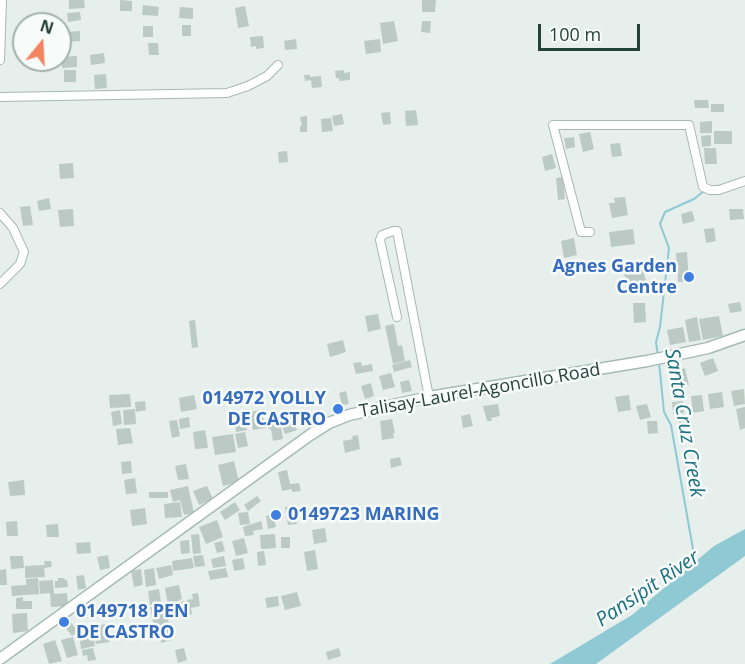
<!DOCTYPE html>
<style>
body{margin:0}
#map{position:relative;width:745px;height:664px;overflow:hidden;background:#e6efeb;font-family:"Open Sans",sans-serif}
canvas{display:block}
.north{position:absolute;left:12px;top:12px;width:60px;height:60px;box-sizing:border-box;background:#f7fbf9;border:2px solid #a3b1ad;border-radius:50%;rotate:18deg;font-size:16px;font-weight:700;line-height:24px;text-align:center;color:#24423a}
.north::after{content:'';display:block;margin:auto;width:21px;height:27px;background:#f4845f;clip-path:polygon(50% 0,100% 100%,50% 72%,0 100%)}
.scale{position:absolute;left:538px;top:24px;width:102px;height:27px;box-sizing:border-box;border:3px solid #24423a;border-top:0;padding-left:8px;font-size:18px;line-height:21px;white-space:nowrap;color:#24423a;-webkit-text-stroke:4px #f7fbf9;paint-order:stroke}
</style>
<div id="map">
<canvas width="745" height="664"></canvas>
<div class="north">N</div>
<div class="scale">100 m</div>
</div>
<script>
const context = document.querySelector('canvas').getContext('2d');
context.lineJoin = 'round';
function fill(path, color) { context.fillStyle = color; context.fill(path, 'evenodd'); }
const poly = rows => new Path2D(rows.map(r => 'M' + r).join(''));
function trace(path, color, width, dash) { context.strokeStyle = color; context.lineWidth = width; context.lineCap = dash ? 'butt' : 'round'; context.setLineDash(dash || []); context.stroke(path); }
function write(font, color, halo, rows, align = 'center') {
  context.font = font + ' "Open Sans",sans-serif'; context.lineWidth = 5; context.setLineDash([]); context.textBaseline = 'middle'; context.strokeStyle = halo; context.fillStyle = color; for (const [text, x, y, turn = 0] of rows) {
    context.save(); context.translate(x, y); context.rotate((+turn || 0) * Math.PI / 180); context.textAlign = isNaN(turn) ? turn : align; if (halo) context.strokeText(text, 0, 0); context.fillText(text, 0, 0); context.restore();
  }
}
const water = poly([
 [745,529,745,556,596,664,550,664,632,615,714,546]
]);
const stream = poly([
 [658,357,656,342,660,327,669,248,660,224,665,212,694,199,704,191],
 [659,362,664,412,671,425,696,566]
]);
const building = poly([
 [69,0,84,0,85,8,69,9],
 [120,0,132,1,132,11,120,11],
 [422,0,436,0,435,12,422,12],
 [143,5,159,7,158,16,142,15],
 [245,6,249,26,238,28,235,8],
 [180,7,193,8,193,19,179,18],
 [80,12,81,20,68,22,67,13],
 [394,21,398,41,383,44,380,23],
 [422,21,431,21,430,33,421,32],
 [182,25,191,25,191,36,182,36],
 [143,26,153,26,153,37,143,37],
 [80,31,80,41,66,42,66,32],
 [263,36,264,48,256,49,256,46,251,47,250,37],
 [296,39,297,49,285,50,284,41],
 [380,39,381,52,366,54,364,41],
 [148,43,158,43,159,55,149,55],
 [104,53,105,63,91,65,90,55],
 [77,56,77,67,62,68,62,57],
 [64,70,76,70,76,82,64,82],
 [344,70,344,73,350,72,350,80,339,81,339,78,336,78,335,71],
 [106,74,107,88,95,89,94,75],
 [304,75,310,75,310,77,321,76,322,87,312,88,311,80,305,81],
 [694,100,708,100,709,108,695,108],
 [711,104,724,104,724,112,711,112],
 [416,110,418,125,406,126,405,111],
 [390,112,391,124,383,125,381,113],
 [342,114,344,124,334,126,332,116],
 [307,116,307,132,300,132,300,126,302,125,300,117],
 [331,118,333,131,322,132,321,119],
 [712,121,712,133,700,133,700,122],
 [714,131,732,131,732,144,714,144],
 [590,132,594,149,583,152,579,134],
 [711,135,711,146,702,147,701,136],
 [574,137,575,147,566,149,564,138],
 [620,143,622,156,612,157,610,144],
 [704,148,716,148,717,164,705,164],
 [287,151,288,162,279,163,278,152],
 [552,154,556,168,545,171,542,157],
 [73,163,74,178,60,179,59,164],
 [563,177,565,199,558,200,556,178],
 [625,197,628,215,612,218,609,203,615,203,614,198],
 [49,198,51,209,39,211,37,201],
 [30,206,33,225,23,226,20,207],
 [73,209,74,226,60,227,58,210],
 [729,209,743,209,744,219,730,220],
 [692,211,695,221,683,224,681,214],
 [714,228,716,241,706,243,704,229],
 [633,229,635,244,611,247,609,232],
 [574,238,577,255,564,258,561,241],
 [687,252,689,281,678,282,676,253],
 [642,268,648,286,630,292,624,274],
 [740,302,742,311,730,313,728,304],
 [633,303,645,303,646,322,634,323],
 [378,314,381,329,368,332,365,316],
 [719,316,723,336,703,340,699,319],
 [697,317,701,340,689,342,685,320],
 [195,320,198,347,192,348,189,321],
 [394,324,398,346,402,345,405,361,393,364,385,326],
 [683,327,686,342,670,345,667,330],
 [343,340,346,352,330,357,327,344],
 [713,358,718,371,705,376,700,363],
 [410,360,412,367,394,372,392,365],
 [361,362,362,366,372,364,373,371,356,374,353,363],
 [685,368,689,385,677,387,673,371],
 [391,373,395,387,383,390,379,376],
 [409,380,412,391,402,393,400,382],
 [371,383,374,396,365,399,361,386],
 [744,389,745,404,734,406,731,391],
 [346,391,349,404,342,405,339,393],
 [722,392,724,407,710,409,708,394],
 [130,394,131,407,110,408,109,395],
 [194,395,197,409,181,412,179,398],
 [629,395,631,410,618,412,615,397],
 [702,395,704,411,693,413,691,396],
 [145,401,146,410,136,412,135,402],
 [683,401,684,413,673,414,672,402],
 [498,404,500,416,491,418,492,421,487,421,483,406],
 [647,404,651,417,640,420,636,406],
 [745,407,745,428,740,430,736,409],
 [135,409,136,424,124,425,123,410],
 [120,410,122,424,113,426,111,412],
 [261,410,266,428,253,430,249,412],
 [470,414,473,426,463,428,461,416],
 [685,416,687,429,681,430,678,417],
 [189,417,190,427,180,429,179,419],
 [292,417,297,430,285,434,280,421],
 [392,419,395,433,393,433,394,438,382,440,380,421],
 [177,420,180,436,172,438,169,421],
 [245,421,247,430,236,432,235,423],
 [647,421,657,421,658,433,648,434],
 [275,423,276,428,281,427,283,439,273,441,271,429,268,429,268,425],
 [130,428,133,443,118,445,116,429],
 [205,430,208,448,195,449,193,432],
 [245,432,248,446,238,448,235,434],
 [233,434,236,452,215,455,212,437],
 [358,435,360,449,345,453,343,441,353,439,352,436],
 [400,457,402,465,391,468,390,459],
 [131,461,132,473,122,474,121,462],
 [234,461,239,482,223,486,218,465],
 [186,464,189,479,178,480,175,466],
 [287,470,290,484,299,483,301,491,292,492,292,489,282,491,278,472],
 [135,478,137,493,126,494,124,480],
 [24,480,25,495,10,496,8,482],
 [188,486,194,513,184,515,180,500,173,502,170,490],
 [207,486,213,499,199,505,193,491],
 [149,492,168,492,168,498,149,498],
 [257,496,261,501,248,511,244,505],
 [180,502,182,517,165,518,164,504],
 [235,502,240,510,225,520,220,512],
 [294,506,297,524,288,525,285,507],
 [307,507,310,520,303,522,299,509],
 [145,508,147,524,132,526,130,510],
 [248,512,250,524,240,525,238,513],
 [273,514,276,527,268,529,266,516],
 [217,520,223,537,206,544,199,527],
 [17,521,18,536,7,536,6,522],
 [261,521,263,529,253,531,254,535,245,536,243,527],
 [58,524,59,537,47,537,46,525],
 [325,528,327,542,314,544,312,530],
 [199,534,201,553,193,554,191,535],
 [275,534,276,548,261,549,260,535],
 [281,537,290,537,290,548,281,548],
 [244,538,248,553,236,556,232,541],
 [189,540,190,553,181,554,180,541],
 [222,541,225,551,217,553,214,543],
 [90,542,91,553,77,554,76,543],
 [315,550,318,569,307,571,304,552],
 [264,551,266,565,258,566,257,552],
 [108,555,110,568,100,570,97,557],
 [203,555,205,566,195,567,193,556],
 [10,556,23,556,24,568,11,569],
 [224,556,226,566,213,568,211,559],
 [192,558,194,568,173,571,172,561],
 [243,558,245,569,234,571,232,560],
 [44,561,51,561,52,567,44,568,45,577,25,578,25,566,45,565],
 [171,565,173,575,159,579,156,568],
 [154,568,156,585,146,587,144,570],
 [226,568,228,577,210,580,208,571],
 [6,569,7,585,0,585,0,570],
 [141,569,143,585,134,587,131,571],
 [84,575,86,588,78,590,76,576],
 [38,578,39,594,12,596,11,586,26,585,26,579],
 [58,578,64,578,65,580,67,580,68,587,55,588,55,581,58,581],
 [53,580,54,594,67,593,68,606,51,607,50,593,40,594,39,581],
 [179,585,182,599,179,600,179,602,185,601,186,607,178,609,176,602,168,605,165,588],
 [159,589,161,603,150,605,148,591],
 [297,592,301,606,285,610,281,596],
 [198,593,200,606,191,608,192,614,183,616,182,610,188,609,187,600,193,599,192,594],
 [278,596,279,606,267,608,265,598],
 [23,597,23,601,32,601,32,609,16,609,16,598],
 [165,604,169,624,154,627,150,607],
 [27,613,28,631,13,633,12,614],
 [70,621,78,632,72,636,64,626],
 [107,624,110,642,96,644,93,626],
 [92,625,95,646,81,649,78,627],
 [169,627,172,640,161,643,158,630],
 [73,637,78,655,67,658,61,640],
 [55,640,62,661,49,664,43,644],
 [93,648,96,660,88,661,87,655,83,656,82,650],
 [184,648,187,660,178,663,175,650],
 [339,648,341,656,328,660,326,652]
]);
const minor = poly([
 [0,60,2,0],
 [0,97,227,93,248,86,267,76,278,65],
 [0,213,13,228,24,252,20,264,0,284],
 [590,232,581,232,553,125,689,125,703,187,710,190,719,190,745,181],
 [397,317,380,240,382,235,393,231,397,231,398,236,429,397]
]);
const secondary = poly([
 [0,659,310,435,329,423,349,415,429,397,647,361,708,348,745,335]
]);
const markers = [
 [689,277,6,"#3f7fe0"],
 [338,409,6,"#3f7fe0"],
 [276,515,6,"#3f7fe0"],
 [64,622,6,"#3f7fe0"]
];
const shopNames = [
 ["Agnes Garden",677,267],
 ["Centre",677,288],
 ["014972 YOLLY",326,399],
 ["DE CASTRO",326,420],
 ["0149723 MARING",288,515,"left"],
 ["0149718 PEN",76,612,"left"],
 ["DE CASTRO",76,633,"left"]
];
const streetNames = [
 ["Talisay-Laurel-Agoncillo Road",480,391,-10]
];
const waterNames = [
 ["Santa Cruz Creek",684,423,80],
 ["Pansipit River",648,589,-34]
];
fill(water, '#8ec9d4');
trace(stream, '#8ec9d4', 2);
fill(building, '#bbcac4');
trace(minor, '#a8b8b2', 10);
trace(secondary, '#a4bbb3', 13);
trace(minor, '#fff', 8);
trace(secondary, '#fff', 10);
for (const [x, y, r, color] of markers) { const dot = new Path2D(); dot.arc(x, y, r, 0, 2 * Math.PI); context.fillStyle = color; context.fill(dot); trace(dot, '#f7fbf9', 2); }
write('bold 18px', '#366cbe', '#f7fbf9', shopNames, 'right');
write('18px', '#24423a', '#f7fbf9', streetNames);
write('italic 20px', '#1c6f80', '#f7fbf9', waterNames);
</script>
